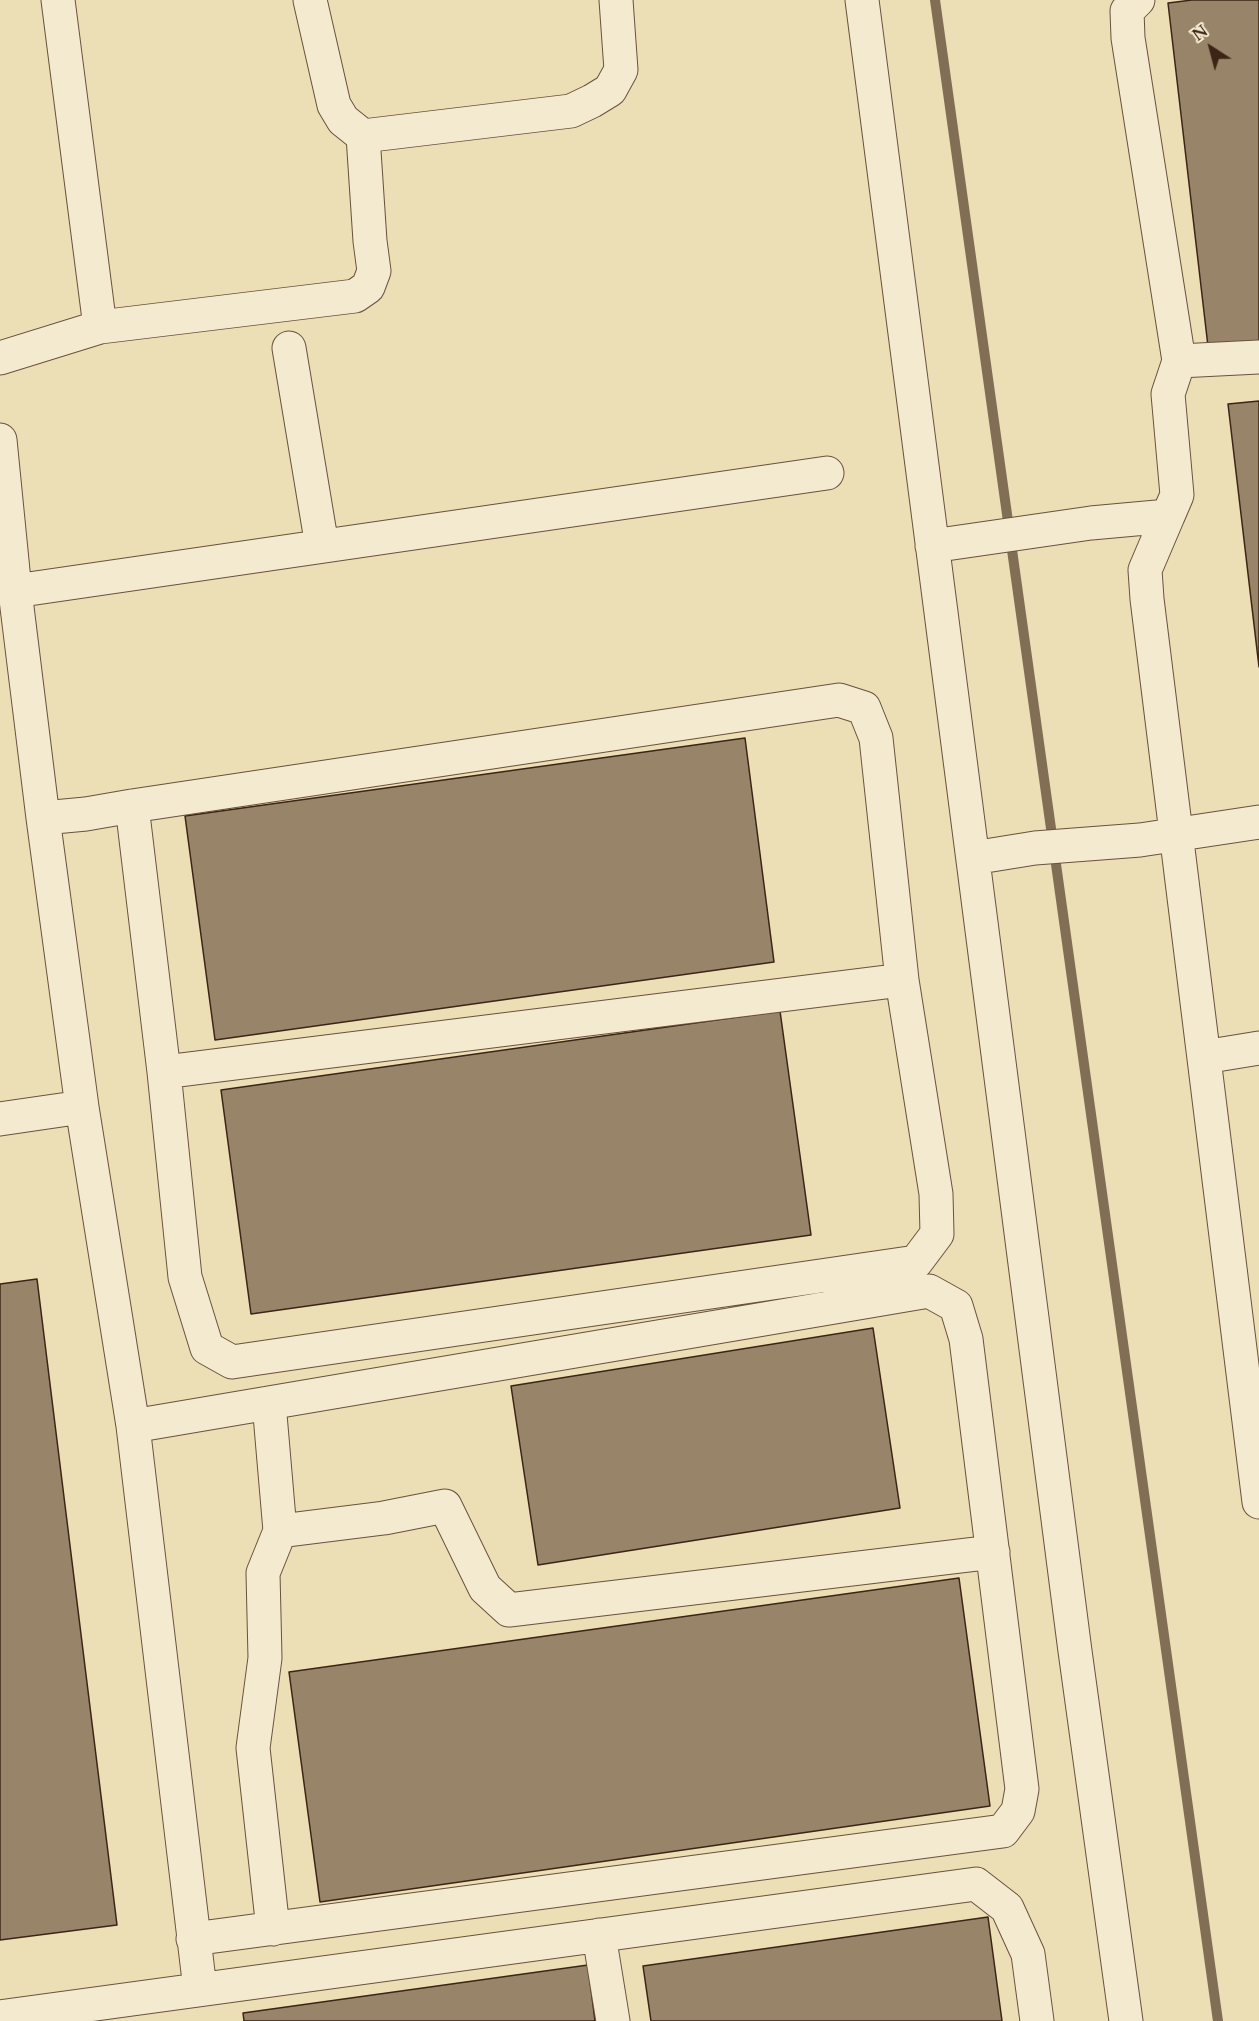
<!DOCTYPE html>
<style>
body{margin:0}
#map{position:relative;width:1259px;height:2021px;overflow:hidden;background:#ecdeb5;font-family:Cardo,serif}
canvas{display:block}
.north{position:absolute;left:1181px;top:18px;width:60px;height:60px;-webkit-text-stroke:4px #f3eacf;paint-order:stroke;rotate:324deg;font-size:16px;font-weight:700;line-height:24px;text-align:center;color:#3d2416}
.north::after{content:'';display:block;margin:auto;width:21px;height:27px;background:#3d2416;clip-path:polygon(50% 0,100% 100%,50% 72%,0 100%)}
</style>
<div id="map">
<canvas width="1259" height="2021"></canvas>
<div class="north">N</div>
</div>
<script>
const context = document.querySelector('canvas').getContext('2d');
context.lineJoin = 'round';
const poly = rows => new Path2D(rows.map(r => 'M' + r).join(''));
function trace(path, color, width, dash) { context.strokeStyle = color; context.lineWidth = width; context.lineCap = dash ? 'butt' : 'round'; context.setLineDash(dash || []); context.stroke(path); }
function fill(path, color) { context.fillStyle = color; context.fill(path, 'evenodd'); }
const stream = poly([
 [935,0,1218,2021]
]);
const building = poly([
 [1192,0,1259,0,1259,349,1209,355,1168,3,1192,0],
 [1259,401,1259,667,1228,404,1259,401],
 [745,738,774,962,215,1040,185,816,745,738],
 [780,1011,811,1235,251,1314,221,1090,780,1011],
 [37,1279,117,1925,0,1940,0,1284,37,1279],
 [873,1328,900,1508,538,1565,511,1386,873,1328],
 [959,1578,990,1806,320,1902,289,1672,959,1578],
 [988,1917,1002,2021,651,2021,643,1966,988,1917],
 [588,1965,595,2021,244,2021,243,2013,588,1965]
]);
const minor = poly([
 [58,0,100,327],
 [862,0,1075,1651,1126,2021],
 [1138,0,1127,11,1128,38,1179,361],
 [363,136,571,111,592,101,610,90,621,70,616,0],
 [289,348,322,546],
 [0,358,100,327,355,296,368,287,374,271,370,241,363,136,343,120,334,105,310,0],
 [0,440,15,591,43,818,82,1107,0,1119],
 [1168,516,1145,570,1147,599,1259,1502],
 [932,546,1091,523,1168,516,1177,495,1168,394,1179,361,1259,357],
 [15,591,827,473],
 [43,818,86,814,132,806,839,700,864,708,876,738,902,980,936,1194,937,1234,916,1262,232,1362,207,1348,185,1277,164,1072,132,806],
 [973,858,1035,848,1140,840,1259,822],
 [1204,1057,1259,1048],
 [164,1072,902,980],
 [82,1107,133,1426,200,1989],
 [269,1403,280,1531,384,1518,445,1506,485,1588,509,1610,993,1552],
 [133,1426,929,1291,956,1306,966,1339,1022,1789,1018,1811,1003,1831,193,1939],
 [273,1929,253,1748,265,1658,263,1573,280,1531],
 [599,1935,613,2021],
 [0,2017,976,1884,1007,1908,1028,1954,1037,2021]
]);
trace(stream, '#826e55', 10);
fill(building, '#988569');
trace(building, '#3d2416', 1.5);
trace(minor, '#69523e', 35);
trace(minor, '#f3eacf', 33);
</script>
